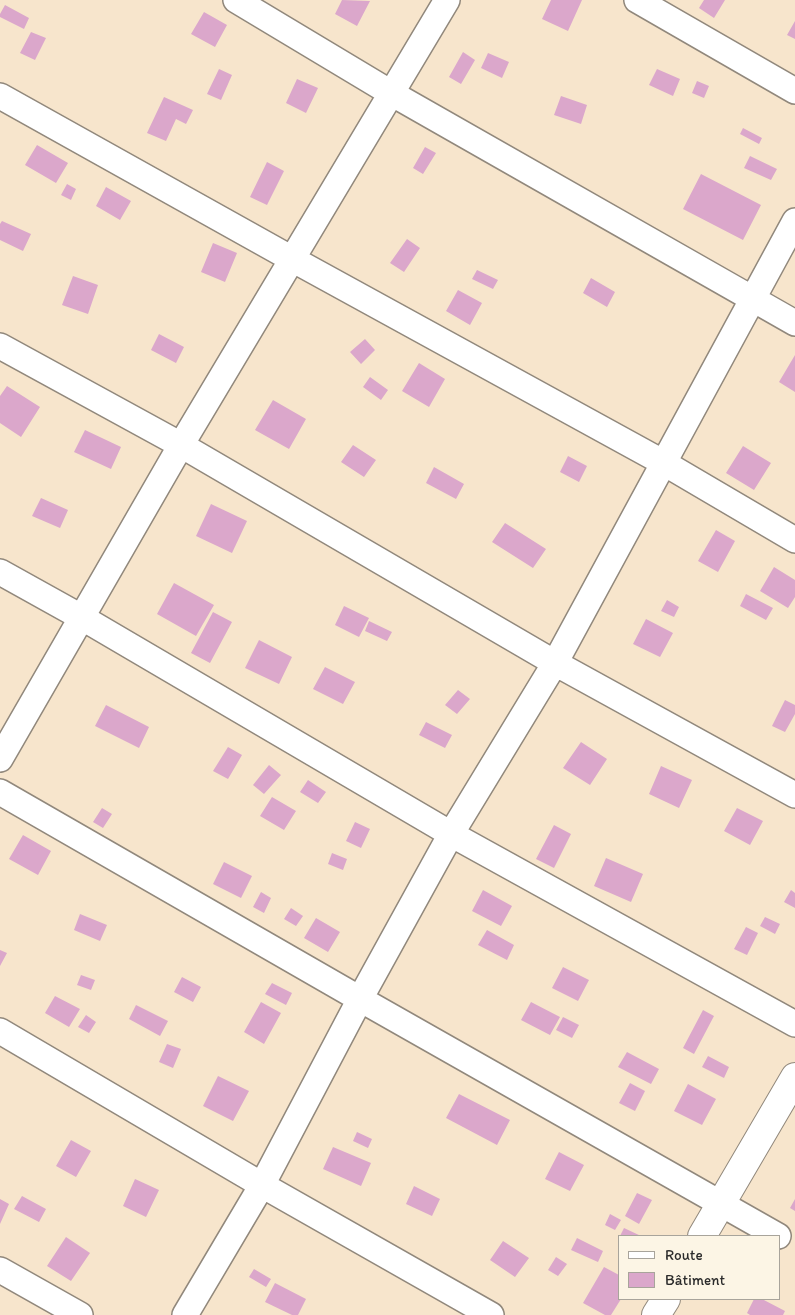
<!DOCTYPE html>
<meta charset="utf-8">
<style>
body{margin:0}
#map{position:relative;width:795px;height:1315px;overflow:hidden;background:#f7e5cc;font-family:Itim,sans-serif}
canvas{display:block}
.legend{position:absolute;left:618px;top:1235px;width:162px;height:65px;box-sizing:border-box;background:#fcf5e5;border:1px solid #a8a49b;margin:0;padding:6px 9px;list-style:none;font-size:15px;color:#2b2b2b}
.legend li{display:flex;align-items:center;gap:10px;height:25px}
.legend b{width:25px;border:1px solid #a8a49b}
</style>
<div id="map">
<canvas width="795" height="1315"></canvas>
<ul class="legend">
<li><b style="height:6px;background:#fff"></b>Route</li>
<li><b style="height:14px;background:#dba7cb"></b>Bâtiment</li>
</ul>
</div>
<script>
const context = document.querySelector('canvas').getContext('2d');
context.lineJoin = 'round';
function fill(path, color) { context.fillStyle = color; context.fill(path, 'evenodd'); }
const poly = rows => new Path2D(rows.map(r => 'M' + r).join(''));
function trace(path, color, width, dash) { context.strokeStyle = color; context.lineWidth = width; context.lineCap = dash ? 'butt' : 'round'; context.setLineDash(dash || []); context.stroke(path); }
const building = poly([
 [342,0,370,1,357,26,335,14],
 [551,0,582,0,568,31,542,19],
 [704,0,725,0,714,18,699,8],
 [5,5,29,18,24,29,0,17,0,14],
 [204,12,227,25,215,47,191,34],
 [795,21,795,39,787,35],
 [31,32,46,38,35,60,20,53],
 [463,52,475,60,461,84,449,77],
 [488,53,509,62,502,78,481,68],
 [219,69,232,75,221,100,207,94],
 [657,69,680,79,673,96,649,85],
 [297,79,318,88,306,113,286,103],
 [697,81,709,86,704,98,692,93],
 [561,96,587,105,581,124,554,115],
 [164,97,193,110,186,124,176,119,166,141,147,133],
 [743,128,762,138,759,144,740,134],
 [37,145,68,163,56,183,25,165],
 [425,147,436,153,423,174,413,168],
 [750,156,777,169,771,180,744,168],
 [267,162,284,171,267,205,250,197],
 [701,174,761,205,743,240,683,209],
 [67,184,76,189,71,200,61,195],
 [106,187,131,201,120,220,96,206],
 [2,221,31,234,23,251,0,240,0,224],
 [407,239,420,248,404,272,390,263],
 [213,243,237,253,225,282,201,272],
 [477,270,498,280,493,289,472,279],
 [73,276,98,285,88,314,62,305],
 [591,278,615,292,607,307,583,293],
 [458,290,482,303,470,325,446,311],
 [159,334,184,347,176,363,151,350],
 [365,339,375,350,361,364,350,352],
 [795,355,795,392,779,382],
 [419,363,445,379,429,407,402,391],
 [370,377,388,390,381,400,363,387],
 [7,386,40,407,21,437,0,423,0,396],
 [273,400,306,419,289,449,255,430],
 [85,430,121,447,111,469,74,452],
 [353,445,376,460,364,477,341,462],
 [743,446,771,463,754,490,726,473],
 [568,456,587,466,579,482,560,472],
 [434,467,464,484,456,499,426,483],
 [41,498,68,510,60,528,32,516],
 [211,504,247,521,232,553,196,536],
 [505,523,546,549,533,568,492,542],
 [716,530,735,541,718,572,698,561],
 [774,567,795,580,795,597,788,608,760,591],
 [174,583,214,605,196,636,157,614],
 [746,594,773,608,766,620,740,606],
 [667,600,679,607,674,617,661,611],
 [344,606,369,618,359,637,335,625],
 [213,612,232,622,210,663,191,653],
 [646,619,673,633,660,657,633,644],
 [369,621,392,632,387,641,365,631],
 [259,640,292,657,279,684,245,668],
 [325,667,355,682,343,704,313,689],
 [458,690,470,699,457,714,445,705],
 [785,700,795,705,795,714,785,732,772,726],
 [106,705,149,727,139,748,95,726],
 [426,722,452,735,445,748,419,735],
 [581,742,607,759,590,785,563,768],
 [228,747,242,755,228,779,213,771],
 [269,765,281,775,264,794,253,785],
 [661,766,692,780,679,808,649,794],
 [308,780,326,792,318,803,300,792],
 [272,797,296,811,284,830,260,816],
 [102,808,112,814,103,828,93,822],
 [737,808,763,821,750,845,724,831],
 [355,822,370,829,361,848,346,841],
 [554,825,571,834,554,868,536,859],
 [23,835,51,851,38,875,9,859],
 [332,853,347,859,343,870,328,864],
 [606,858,643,874,631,902,594,886],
 [224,862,252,876,241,898,213,884],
 [483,890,512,906,501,926,472,911],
 [791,890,795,893,795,908,784,902],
 [261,892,271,898,264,913,253,907],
 [291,908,303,916,296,926,284,919],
 [80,914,107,925,100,941,74,930],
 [765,917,780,924,775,934,760,926],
 [316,918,340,932,328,952,304,938],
 [746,927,758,933,747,955,734,949],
 [487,930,514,945,507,960,478,945],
 [0,950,7,953,0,966],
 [563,967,589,980,578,1001,552,988],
 [81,975,95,980,91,990,77,985],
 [182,977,201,987,193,1002,174,992],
 [272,983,292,993,286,1005,265,994],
 [55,996,80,1009,69,1027,45,1013],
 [261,1002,281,1013,264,1044,244,1032],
 [531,1002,560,1017,550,1035,521,1020],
 [136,1005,168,1021,160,1036,129,1019],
 [703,1010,714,1016,694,1054,683,1048],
 [86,1015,96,1022,89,1033,78,1027],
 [563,1017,579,1025,572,1038,556,1030],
 [167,1044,181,1049,173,1068,159,1062],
 [627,1052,659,1069,651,1084,618,1067],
 [708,1056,729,1067,724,1078,702,1067],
 [218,1076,249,1091,233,1121,203,1106],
 [630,1083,645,1091,635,1111,619,1103],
 [688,1084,716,1099,702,1125,674,1111],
 [459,1094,510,1120,497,1145,446,1118],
 [357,1132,372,1139,368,1148,353,1141],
 [71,1140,91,1151,76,1177,56,1166],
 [333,1147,371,1163,361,1186,323,1169],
 [559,1152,584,1165,570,1191,545,1179],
 [135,1179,159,1190,146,1217,123,1206],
 [414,1186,440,1199,432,1216,406,1204],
 [637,1193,652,1200,639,1224,625,1216],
 [22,1196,46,1209,39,1222,14,1209],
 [0,1199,9,1204,0,1224],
 [795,1199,795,1211,790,1208],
 [610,1214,621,1220,615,1230,605,1225],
 [624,1228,641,1236,620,1236],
 [66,1237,90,1253,71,1281,47,1266],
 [577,1238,603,1251,598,1262,571,1250],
 [503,1241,529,1258,515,1277,490,1260],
 [556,1257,567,1264,558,1276,548,1270],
 [604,1267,619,1275,619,1299,621,1299,611,1315,605,1315,583,1303],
 [254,1269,271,1279,266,1287,249,1277],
 [275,1283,306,1299,298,1315,292,1315,265,1302],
 [754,1299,762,1299,785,1311,783,1315,750,1315,747,1313]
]);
const minor = poly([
 [236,0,391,93,795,323],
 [637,0,795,91],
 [0,96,292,259,664,463,795,540],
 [0,346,181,445,555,663,795,795],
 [0,572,81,617,451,834,795,1024],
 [0,759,181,445,447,0],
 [0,792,360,999,778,1236],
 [0,1031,262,1185,491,1315],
 [0,1270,80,1315],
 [185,1315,262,1185,360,999,451,834,555,663,795,221]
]);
const tertiary = poly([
 [702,1236,795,1077],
 [656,1315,666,1299]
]);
fill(building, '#dba7cb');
trace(minor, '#91887c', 28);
trace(tertiary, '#91887c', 30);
trace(minor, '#fff', 25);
trace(tertiary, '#fff', 28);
</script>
